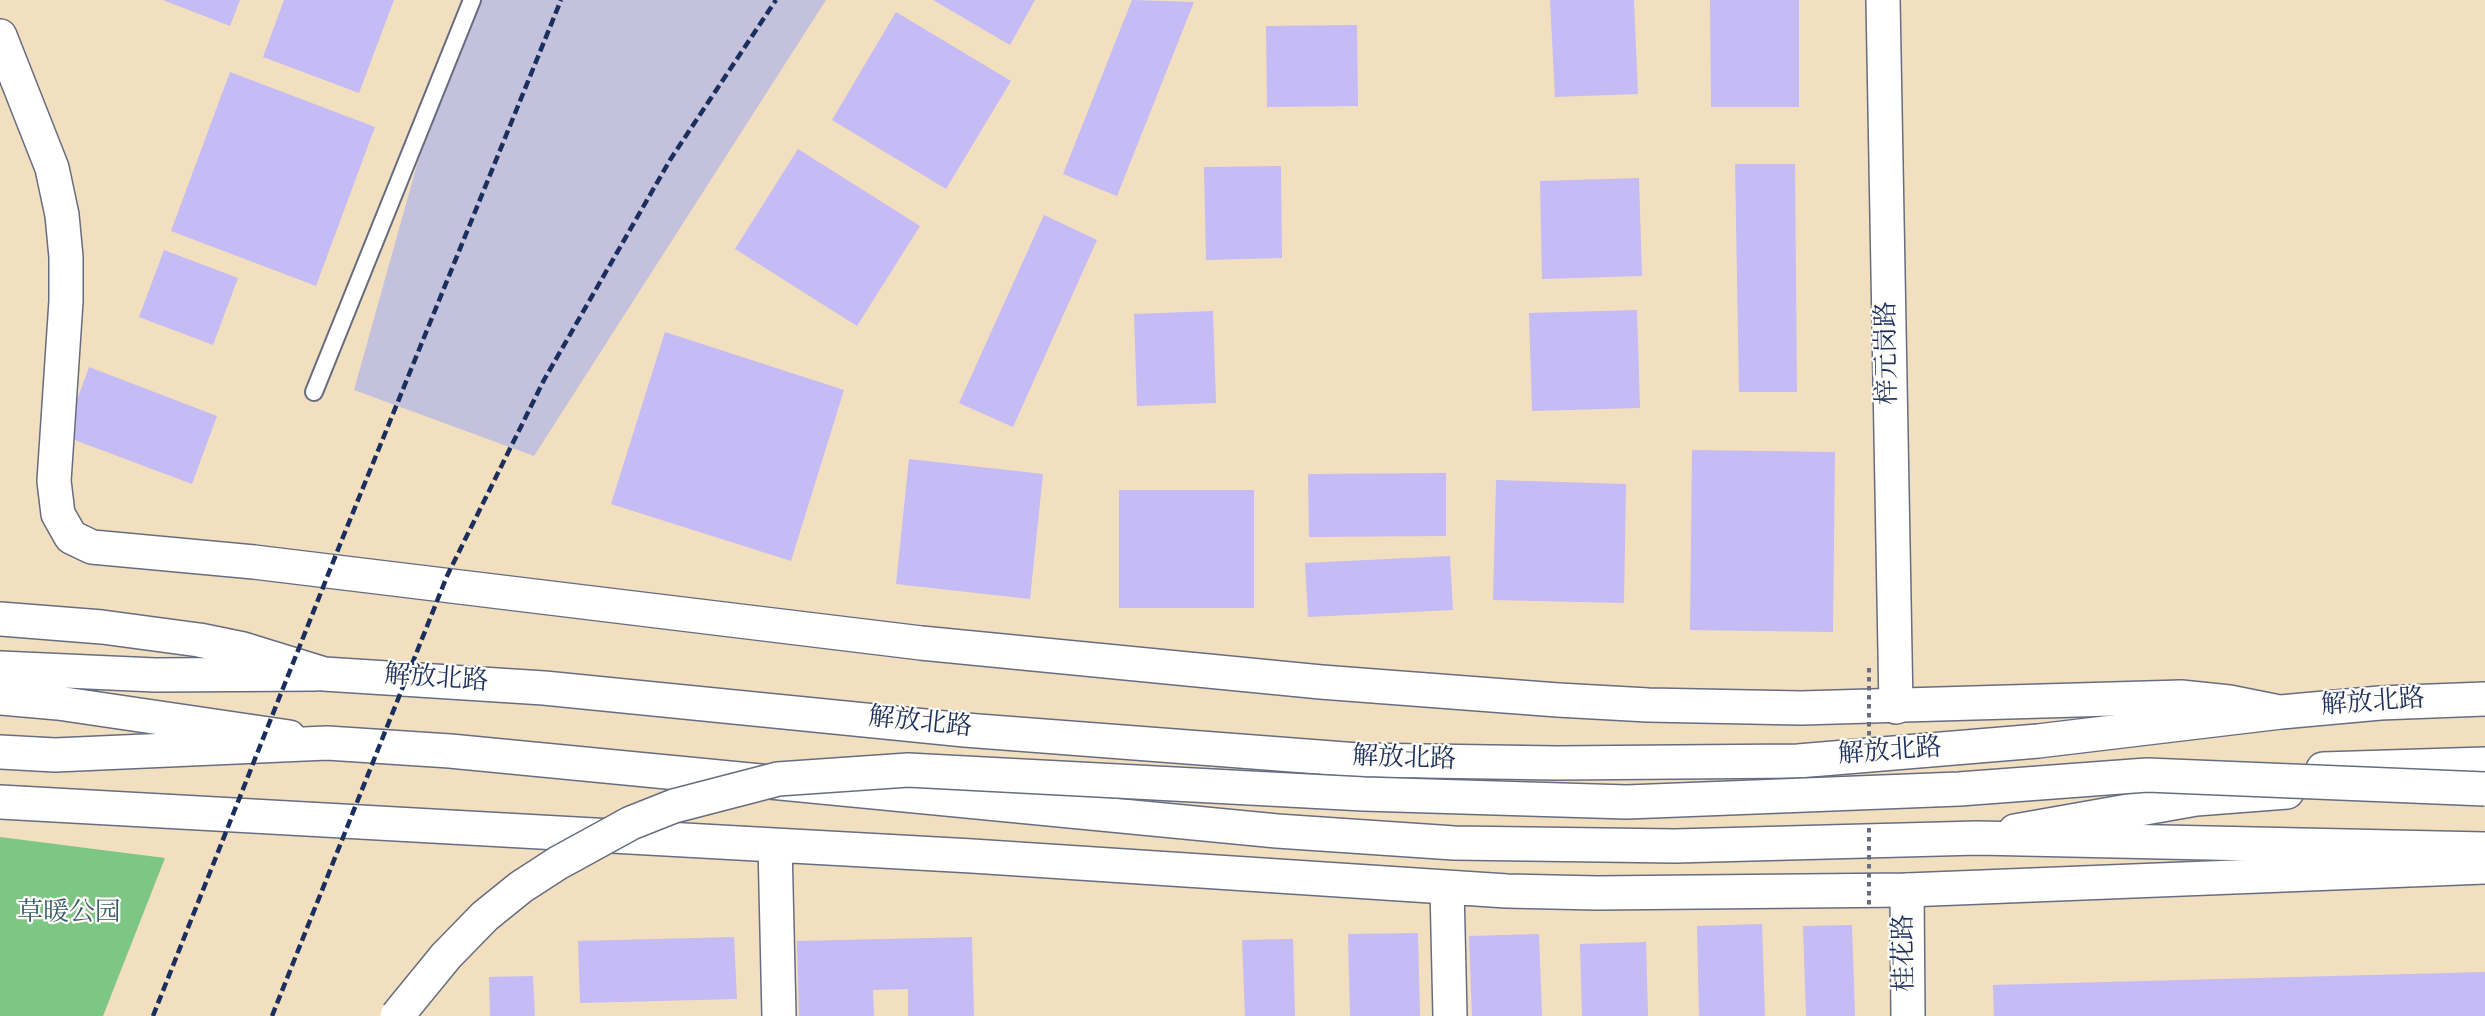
<!DOCTYPE html>
<meta charset="utf-8">
<style>
body{margin:0}
canvas{display:block;background:#f1dfc0}
</style>
<canvas width="2485" height="1016"></canvas>
<script>
const context = document.querySelector('canvas').getContext('2d');
context.lineJoin = 'round';
function fill(path, color) { context.fillStyle = color; context.fill(path, 'evenodd'); }
const poly = rows => new Path2D(rows.map(r => 'M' + r).join(''));
function trace(path, color, width, dash) { context.strokeStyle = color; context.lineWidth = width; context.lineCap = dash ? 'butt' : 'round'; context.setLineDash(dash || []); context.stroke(path); }
function write(font, color, halo, rows, align = 'center') {
  context.font = font + ' "Sorts Mill Goudy","Noto Serif SC",serif'; context.lineWidth = 4.5; context.setLineDash([]); context.textBaseline = 'middle'; context.strokeStyle = halo; context.fillStyle = color; for (const [text, x, y, turn = 0] of rows) {
    context.save(); context.translate(x, y); context.rotate((+turn || 0) * Math.PI / 180); context.textAlign = isNaN(turn) ? turn : align; if (halo) context.strokeText(text, 0, 0); context.fillText(text, 0, 0); context.restore();
  }
}
const industrial = poly([
 [463,0,826,0,534,456,354,390]
]);
const green = poly([
 [0,837,165,858,103,1016,0,1016]
]);
const building = poly([
 [163,0,240,0,230,26],
 [284,0,394,0,359,93,263,57],
 [933,0,1035,0,1010,45],
 [1132,0,1194,2,1117,196,1063,174],
 [1550,0,1634,0,1638,94,1555,97],
 [1710,0,1799,0,1799,107,1711,107],
 [896,12,1011,81,946,189,832,120],
 [1357,25,1358,106,1267,107,1266,26],
 [230,72,375,127,316,286,171,231],
 [798,149,920,226,857,326,735,249],
 [1735,164,1795,164,1797,392,1739,392],
 [1281,166,1282,258,1206,260,1204,167],
 [1639,178,1642,276,1542,279,1540,181],
 [1044,215,1097,240,1013,427,959,403],
 [164,250,238,278,213,345,139,317],
 [1637,310,1640,408,1532,411,1529,313],
 [1213,311,1216,403,1137,406,1134,314],
 [665,332,844,390,791,561,611,504],
 [89,367,217,416,192,484,64,436],
 [1692,450,1835,452,1833,632,1690,630],
 [909,459,1043,474,1030,599,896,584],
 [1446,473,1446,536,1309,537,1308,474],
 [1496,480,1626,484,1624,603,1493,600],
 [1119,490,1254,490,1254,608,1119,608],
 [1450,556,1453,610,1308,617,1305,563],
 [1762,924,1765,1016,1699,1016,1697,926],
 [1852,925,1855,1016,1806,1016,1803,926],
 [1418,933,1420,1016,1350,1016,1348,934],
 [1539,934,1542,1016,1472,1016,1469,936],
 [734,937,737,999,580,1003,578,941],
 [972,937,974,1016,908,1016,908,989,873,990,874,1016,799,1016,797,941],
 [1293,939,1295,1016,1245,1016,1242,940],
 [1646,942,1648,1016,1582,1016,1580,944],
 [2485,972,2485,1016,1994,1016,1993,985],
 [533,976,535,1016,490,1016,489,977]
]);
const service = poly([
 [314,392,472,0]
]);
const minor = poly([
 [0,36,52,168,62,215,66,257,66,301,54,481,58,514,71,537,92,547,254,562,921,643,1321,682,1558,700,1648,705,1801,708,2181,697,2229,702,2274,711],
 [0,802,972,856,1507,891,1597,893,1907,890,2485,867],
 [775,845,779,1016],
 [1447,888,1450,1016]
]);
const tertiary = poly([
 [1883,0,1896,707],
 [1907,890,1908,1016]
]);
const secondary = poly([
 [2015,831,2196,799,2287,792]
]);
const primary = poly([
 [0,668,155,675,316,674],
 [0,698,58,703,289,737]
]);
const trunk = poly([
 [0,619,102,627,199,640,243,649,324,674,544,688,965,730,1358,760,1557,763,1798,761,2038,741,2281,712,2380,703,2485,699],
 [0,752,55,755,327,743,450,751,1277,831,1454,843,1675,846,1978,838,2485,849]
]);
const motorway = poly([
 [2323,769,2485,764]
]);
const rail = poly([
 [153,1016,343,537,561,0],
 [272,1016,447,576,544,380,670,160,776,0]
]);
const pathBridge = poly([
 [1869,668,1869,757],
 [1869,828,1869,907]
]);
const trunkBridge = poly([
 [397,1016,446,956,485,916,521,887,558,863,631,823,674,806,778,779,908,770,1364,794,1627,802,1959,789,2147,775,2485,789]
]);
const streetNames = [
 ["梓元岗路",1890,353,-91],
 ["解放北路",436,681,4],
 ["解放北路",2373,705,-4],
 ["解放北路",920,725,6],
 ["解放北路",1890,754,-4],
 ["解放北路",1404,761,2],
 ["桂花路",1907,953,-91]
];
const parkNames = [
 ["草暖公园",69,916]
];
fill(industrial, '#c3c1dc');
fill(green, '#7dc683');
fill(building, '#c5bbf5');
trace(service, '#666d80', 20);
trace(minor, '#666d80', 36);
trace(tertiary, '#666d80', 36);
trace(secondary, '#666d80', 36);
trace(primary, '#666d80', 36);
trace(trunk, '#666d80', 36);
trace(motorway, '#666d80', 36);
trace(service, '#fff', 16);
trace(minor, '#fff', 33);
trace(tertiary, '#fff', 33);
trace(secondary, '#fff', 33);
trace(primary, '#fff', 33);
trace(trunk, '#fff', 33);
trace(motorway, '#fff', 33);
trace(rail, '#1b2f5e', 4.5, [9, 4.5]);
trace(trunkBridge, '#666d80', 36, []);
trace(pathBridge, '#666d80', 4, [4.5, 4.5]);
trace(trunkBridge, '#fff', 33);
write('26px', '#1b2f5e', '#fdfcf7', streetNames);
write('26px', '#385c69', '#fdfcf7', parkNames);
</script>
